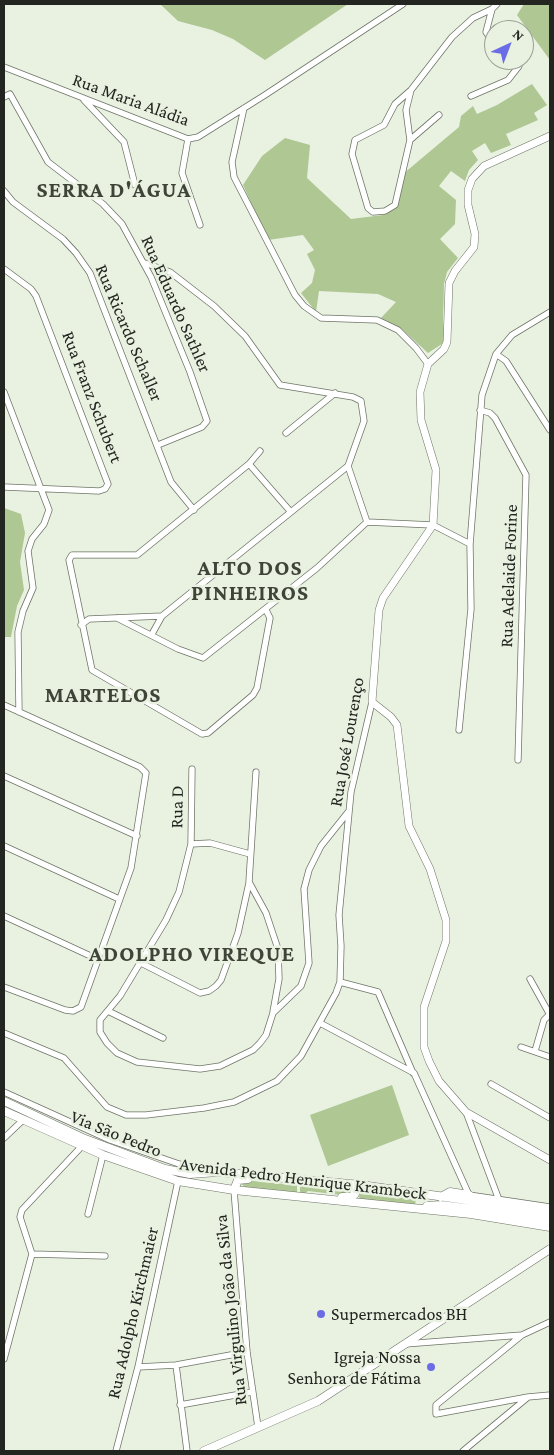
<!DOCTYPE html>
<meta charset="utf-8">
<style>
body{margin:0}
#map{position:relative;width:554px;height:1455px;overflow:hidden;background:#e9f1e1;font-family:"Crimson Pro",serif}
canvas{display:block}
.frame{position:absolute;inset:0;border:5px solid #232620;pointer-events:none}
.north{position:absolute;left:484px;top:20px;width:50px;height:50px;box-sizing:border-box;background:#e9f1e1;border:1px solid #9aa094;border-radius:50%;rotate:43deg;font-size:14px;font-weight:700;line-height:20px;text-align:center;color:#232620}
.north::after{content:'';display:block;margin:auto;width:18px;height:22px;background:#6b6de6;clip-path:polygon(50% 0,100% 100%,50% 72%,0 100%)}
</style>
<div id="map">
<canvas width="554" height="1455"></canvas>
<div class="frame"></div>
<div class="north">N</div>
</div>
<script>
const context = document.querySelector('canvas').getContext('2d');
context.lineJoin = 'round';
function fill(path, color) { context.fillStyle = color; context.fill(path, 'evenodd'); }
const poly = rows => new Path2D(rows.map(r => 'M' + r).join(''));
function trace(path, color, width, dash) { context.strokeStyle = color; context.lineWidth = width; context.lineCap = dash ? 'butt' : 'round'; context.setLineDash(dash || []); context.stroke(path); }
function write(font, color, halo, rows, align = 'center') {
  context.font = font + ' "Crimson Pro",serif'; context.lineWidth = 5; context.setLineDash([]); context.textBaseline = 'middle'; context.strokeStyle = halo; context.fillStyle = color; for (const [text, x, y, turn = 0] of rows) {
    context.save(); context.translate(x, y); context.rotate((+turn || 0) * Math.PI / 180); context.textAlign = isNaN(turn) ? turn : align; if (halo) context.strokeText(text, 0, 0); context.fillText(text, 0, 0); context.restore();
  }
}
const green = poly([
 [160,4,348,4,265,60,233,39,212,30,178,21],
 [524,4,550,4,550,60,517,15],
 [532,84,547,105,534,113,538,120,506,134,511,145,491,153,485,143,472,151,478,160,469,170,465,181,451,171,439,186,456,200,455,224,440,239,458,258,447,272,444,284,443,322,445,342,428,353,402,329,381,318,396,302,378,294,319,291,316,312,301,293,312,283,315,270,307,254,314,250,303,235,268,240,243,185,262,156,285,138,310,145,307,178,351,219,383,215,396,208,403,174,459,127,461,116,473,106,477,114,497,105],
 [4,508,21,514,25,533,20,562,24,590,17,606,11,637,4,637],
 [392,1085,409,1135,328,1166,310,1115],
 [243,1180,284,1184,287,1182,297,1183,297,1194,245,1187,240,1183],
 [300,1183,349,1189,352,1192,350,1196,308,1191,304,1194,300,1194],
 [360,1190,416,1197,415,1206,359,1199]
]);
const minor = poly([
 [492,9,486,32,494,44],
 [4,67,188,139,198,137,265,95,403,4],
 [411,90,406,110,410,140,395,205,385,211,373,212,368,208,352,154,355,140,384,125,395,104,411,90,452,37,473,18,492,9,497,4],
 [471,96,508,80,519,66,518,60],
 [4,97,10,94,48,162,103,204,122,224,151,277,190,372,207,421,202,427,158,445],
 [84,100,124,142,135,185],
 [244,108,232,162,234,177,295,295,304,306,321,318,377,320,398,330,416,348,428,364],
 [188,139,182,173,200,225],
 [410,140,439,115],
 [4,191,13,202,63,239,76,253,90,273,171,482,194,510],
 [145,263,170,272,214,306,245,336,280,385,353,397,361,401,364,421,348,466,367,522],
 [4,269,31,289,36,296,108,484,105,489,99,491,4,487],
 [496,354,506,361,550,430],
 [4,392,49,510,44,524,32,539,28,551,33,588,23,611,18,632,19,712],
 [480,410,490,413,495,418,526,475,518,760],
 [286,433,335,393],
 [260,451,249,464,137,555,72,555,69,560,92,670,202,734,208,733,253,695,257,688,270,618,266,610],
 [249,464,290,511],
 [117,618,178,649,203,658,317,568,367,522,433,525,470,544],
 [81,625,89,619,162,616,348,466],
 [152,634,162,616],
 [4,705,140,767,146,773,131,868,81,1007,73,1011,65,1010,4,987],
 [459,730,471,609,470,544,482,395,496,354,512,335,550,312],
 [192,769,191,844,179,892,166,920,120,996,100,1020,100,1032,107,1043,117,1053,137,1062,200,1069,220,1066,253,1050,260,1043,266,1035,273,1013,301,986,309,963,304,889,309,870,321,846,349,811],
 [256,772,249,882,266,913,278,949,279,979,273,1012],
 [4,776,137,836],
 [191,844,210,843,250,854],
 [4,846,119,899],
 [4,916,97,959],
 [139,962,200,993,209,991,216,986,221,980,238,933,249,883],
 [530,979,550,1015],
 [340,982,378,992,413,1073],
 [108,1011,163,1038],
 [320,1023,414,1073,469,1195,550,1207],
 [4,1033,64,1058,107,1107,126,1115,146,1115,204,1108,234,1102,277,1081,301,1056,336,993,340,982,341,946,339,915,351,792,372,702],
 [521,1047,550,1057],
 [535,1051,544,1020,550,1014],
 [491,1084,550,1118],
 [4,1092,110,1140,179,1164,209,1171],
 [466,1112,499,1200],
 [4,1138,23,1120],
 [234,1190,247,1352,258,1427],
 [88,1214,103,1155],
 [32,1254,105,1256],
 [522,1335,436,1405,436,1414,528,1397,550,1395],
 [405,1344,522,1335,550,1322],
 [4,1359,32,1254,20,1217,22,1210,82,1146],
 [176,1365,187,1451],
 [138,1367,176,1365,247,1352],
 [180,1405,252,1392],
 [116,1451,138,1367,178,1181],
 [463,1451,527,1398]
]);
const tertiary = poly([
 [550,136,484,166,472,179,468,190,468,205,475,234,474,247,455,271,449,283,447,342,444,349,428,364,420,392,421,420,436,470,433,525,383,598,379,610,372,702,391,717,397,725,409,826,430,869,446,920,446,941,424,1007,424,1047,429,1061,439,1081,466,1112,550,1160]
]);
const secondary = poly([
 [4,1101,85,1139,165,1169,190,1174,218,1172,361,1185,550,1212],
 [4,1111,103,1155,178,1181,234,1190,471,1214,550,1227],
 [234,1190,238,1180,248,1179],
 [342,1197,351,1197,355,1194,355,1190,350,1184],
 [441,1197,450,1192,469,1195],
 [427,1206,441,1205,550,1219],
 [204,1451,318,1401,550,1249]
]);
const markers = [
 [321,1314,5,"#6b6de6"],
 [431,1367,5,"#6b6de6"]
];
const streetNames = [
 ["Rua Maria Aládia",131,100,20],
 ["Rua Eduardo Sathler",176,304,66],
 ["Rua Ricardo Schaller",129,333,67],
 ["Rua Franz Schubert",92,397,69],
 ["Rua Adelaide Forine",509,576,-88],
 ["Rua José Lourenço",347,742,-80],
 ["Rua D",177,807,-89],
 ["Via São Pedro",116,1134,22],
 ["Avenida Pedro Henrique Krambeck",303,1179,7],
 ["Rua Virgulino João da Silva",231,1310,-96],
 ["Rua Adolpho Kirchmaier",133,1313,-77]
];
const poiNames = [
 ["Supermercados BH",331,1314],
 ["Igreja Nossa",421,1357,"right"],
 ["Senhora de Fátima",421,1378,"right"]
];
const districtNames = [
 ["SERRA D'ÁGUA",114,190],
 ["ALTO DOS",250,568],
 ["PINHEIROS",250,593],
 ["MARTELOS",103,695],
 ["ADOLPHO VIREQUE",192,954]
];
fill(green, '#aec793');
trace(minor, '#6e7567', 7);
trace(tertiary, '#6e7567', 8);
trace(secondary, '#6e7567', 9);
trace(minor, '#fff', 5.5);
trace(tertiary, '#fff', 7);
trace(secondary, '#fff', 8);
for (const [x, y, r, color] of markers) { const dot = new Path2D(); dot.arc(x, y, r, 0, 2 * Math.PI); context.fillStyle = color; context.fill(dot); trace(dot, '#e9f1e1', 2); }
write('18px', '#232620', '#e9f1e1', streetNames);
write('18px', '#232620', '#e9f1e1', poiNames, 'left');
context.letterSpacing = '1px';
write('bold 22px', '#3e4437', '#e9f1e1', districtNames);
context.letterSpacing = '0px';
</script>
